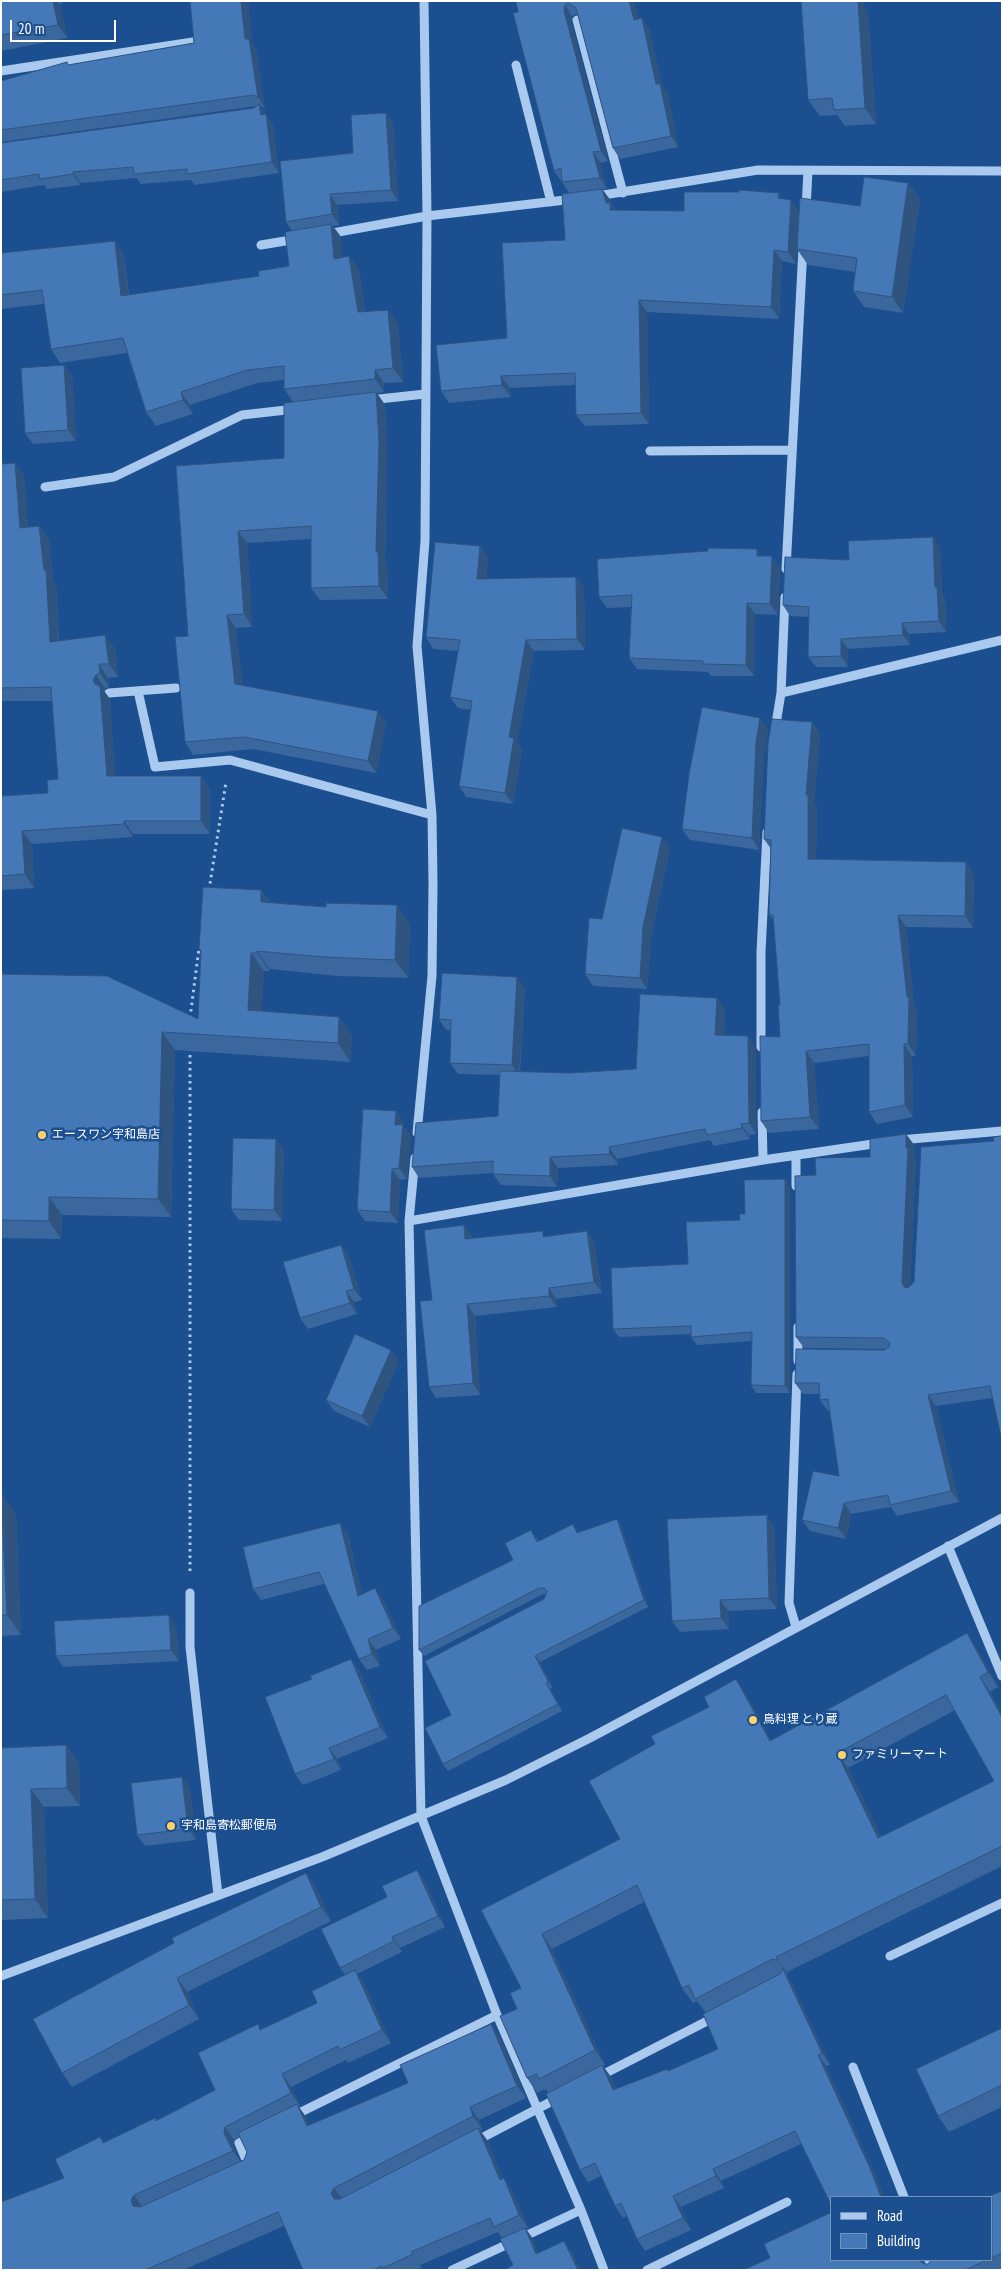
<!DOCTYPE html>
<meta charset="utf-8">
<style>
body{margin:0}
#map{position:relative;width:1003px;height:2271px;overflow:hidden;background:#1b4f8f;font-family:"PT Sans Narrow",sans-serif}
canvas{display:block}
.frame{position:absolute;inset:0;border:2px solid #fff;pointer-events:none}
.legend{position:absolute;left:830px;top:2196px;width:162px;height:65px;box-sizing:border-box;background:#1b4f8f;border:1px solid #7695bc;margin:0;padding:6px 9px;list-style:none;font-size:15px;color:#fff}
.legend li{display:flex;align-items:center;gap:10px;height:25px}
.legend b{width:25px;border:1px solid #7695bc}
.scale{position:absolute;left:10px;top:20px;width:106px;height:22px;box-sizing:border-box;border:2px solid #fff;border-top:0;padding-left:6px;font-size:15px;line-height:18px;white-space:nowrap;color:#fff;-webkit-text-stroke:4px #1b4f8f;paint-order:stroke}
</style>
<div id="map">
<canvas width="1003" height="2271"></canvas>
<div class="frame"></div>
<ul class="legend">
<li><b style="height:6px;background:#a9c9ee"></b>Road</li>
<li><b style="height:14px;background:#4478b7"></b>Building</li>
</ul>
<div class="scale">20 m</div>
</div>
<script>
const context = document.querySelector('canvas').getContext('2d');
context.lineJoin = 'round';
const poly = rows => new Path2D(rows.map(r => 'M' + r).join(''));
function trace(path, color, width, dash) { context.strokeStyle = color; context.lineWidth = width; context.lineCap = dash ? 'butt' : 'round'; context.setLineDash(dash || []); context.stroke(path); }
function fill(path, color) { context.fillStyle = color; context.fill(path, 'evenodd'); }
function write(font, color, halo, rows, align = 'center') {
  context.font = font + ' "PT Sans Narrow","Noto Sans JP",sans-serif'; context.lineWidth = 5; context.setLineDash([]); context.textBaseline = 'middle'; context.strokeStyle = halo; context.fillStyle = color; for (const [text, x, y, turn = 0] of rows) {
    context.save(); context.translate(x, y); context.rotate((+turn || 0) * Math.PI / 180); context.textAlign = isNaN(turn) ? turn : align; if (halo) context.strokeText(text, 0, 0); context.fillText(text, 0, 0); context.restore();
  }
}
const path = poly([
 [209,890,226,782],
 [190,1018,199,948],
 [190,1571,190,1047]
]);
const minor = poly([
 [577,20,623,193],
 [516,65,551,202],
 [1,71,193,42],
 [597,196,758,170,1002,171],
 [806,210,808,170],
 [327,234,427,216,574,199],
 [261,245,297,239],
 [370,400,425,394],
 [650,451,791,450],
 [45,487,114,477,242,415,295,409],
 [786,569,803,248],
 [138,691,155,767,230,760,432,815],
 [109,693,176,688],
 [781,693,785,597],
 [775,730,781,693,1002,640],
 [761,1047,761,952,767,832],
 [762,1112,763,1160],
 [417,1133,432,976,433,883,432,815,417,646,425,541,427,216,424,1],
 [900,1140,1002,1131],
 [796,1156,796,1186],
 [415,1158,409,1221,421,1816,497,2015,581,2210,604,2270],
 [409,1221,763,1160,880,1143],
 [798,1327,798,1361],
 [948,1546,1002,1676],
 [190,1593,190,1647,218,1895],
 [796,1627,789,1603,797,1374],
 [890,1956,1002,1903],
 [1,1976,322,1857,506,1780,590,1738,1002,1518],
 [853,2067,904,2197],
 [598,2077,715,2017],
 [291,2117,497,2015],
 [474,2142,560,2097],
 [249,2167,239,2143,253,2136],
 [929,2260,933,2270],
 [452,2270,581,2210],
 [647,2270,787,2202]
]);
const wall = poly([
 [1,1,63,1,63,3,60,4,67,38,1,51],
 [190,1,248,1,252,43,256,49,265,108,260,106,273,125,279,173,195,185,191,180,141,184,136,178,81,183,81,185,47,189,44,185,1,192,1,143,254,108,256,106,1,142,1,81,69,65,194,43],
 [516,1,634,1,638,19,649,28,662,86,668,94,678,147,620,159,613,148,578,15,576,14,572,16,571,22,608,161,601,163,607,189,602,189,611,201,612,205,616,211,684,211,783,199,791,200,799,212,796,264,782,261,779,319,647,312,649,424,585,426,576,415,576,385,510,388,511,397,449,403,441,391,507,338,565,240,569,193,562,182,562,181,561,181,554,171],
 [864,6,868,12,876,124,845,126,837,115,820,116,808,100],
 [386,113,393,124,398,201,337,205,339,225,333,226,341,237,342,257,349,256,359,270,365,312,398,323,403,382,384,383,384,392,377,393,385,405,387,453,385,562,387,565,388,599,320,600,311,588,311,539,247,543,252,627,236,628,242,685,386,723,376,773,253,749,193,755,185,742,188,636,176,466,284,458,293,402,284,389,284,380,257,383,190,405,193,414,156,426,146,412,127,353,60,363,51,349,44,304,1,309,1,253,115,241,124,255,129,295,259,276,289,266,292,231,286,222,353,153],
 [908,183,920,199,903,313,864,307,853,291,855,272,808,265,797,249,860,206],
 [64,365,72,376,76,441,33,444,25,433],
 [15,463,24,476,28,527,39,526,49,539,53,581,56,584,59,641,115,648,118,677,108,678,109,687,105,688,104,691,110,699,115,776,201,776,210,790,210,834,133,834,133,837,32,844,34,888,1,890,1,796,48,793,58,779,52,701,1,701,1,464],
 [933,537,940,547,942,593,945,597,946,632,909,634,910,645,848,649,848,667,816,667,808,657,809,617,790,616,783,605,849,560],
 [480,546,488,557,486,579,576,577,584,588,585,650,534,651,517,742,522,749,513,804,466,797,459,786,471,710,458,708,450,697,458,651,433,649,426,637],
 [762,556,780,567,778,615,755,614,754,676,711,676,708,672,637,669,629,658,631,607,607,608,599,597],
 [760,718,768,729,764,754,759,850,690,840,682,829],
 [812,722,820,734,814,803,817,807,816,859,966,862,974,874,973,928,906,927,914,1005,917,1009,916,1056,912,1056,913,1117,877,1124,869,1112,869,1056,814,1063,819,1129,769,1133,761,1121,780,1037,780,1005,774,921,769,915,771,849,764,839],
 [670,848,651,938,647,989,593,986,585,974],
 [261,890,270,902,410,924,408,978,337,976,270,969,270,971,264,971,261,1011,339,1017,352,1036,350,1062,175,1050,171,1217,62,1215,61,1239,1,1238,1,974,198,1019,201,953,199,949],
 [525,988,520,1072,570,1073,636,1069,725,1009,724,1035,756,1047,756,1134,749,1135,750,1139,714,1146,710,1140,617,1159,618,1165,558,1168,557,1187,501,1185,493,1174,493,1173,419,1178,412,1167,498,1116,500,1075,458,1074,450,1063,451,1031,446,1030,439,1019],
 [404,1122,403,1125,411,1135,407,1179,400,1180,398,1223,365,1221,357,1210],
 [906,1134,914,1145,914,1156,916,1159,910,1287,914,1282,994,1141,1002,1136,992,1398,936,1406,959,1502,897,1516,891,1507,851,1514,846,1539,810,1531,802,1520,839,1476,830,1411,828,1411,820,1400,820,1394,803,1394,795,1383,887,1349,804,1348,796,1337,816,1175,870,1157],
 [276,1139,284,1150,282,1221,239,1220,231,1209],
 [785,1179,790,1187,790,1393,756,1393,751,1385,752,1341,697,1345,691,1337,691,1334,619,1337,613,1329,740,1220,745,1214],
 [464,1225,472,1236,472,1238,547,1236,587,1231,594,1242,602,1293,556,1299,557,1307,475,1316,480,1395,436,1398,429,1387,432,1300],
 [341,1245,349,1256,362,1300,354,1302,357,1314,308,1329,300,1318],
 [399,1361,370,1427,334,1411,326,1400],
 [1,1494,16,1514,21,1635,1,1636],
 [617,1519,621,1526,648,1607,540,1662,553,1688,550,1689,562,1711,448,1771,443,1764,451,1715,544,1599,546,1594,543,1594,424,1656,419,1650,513,1560,536,1537,538,1541,578,1532],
 [774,1526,777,1609,728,1611,729,1629,680,1632,672,1621],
 [348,1534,362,1594,383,1599,401,1639,376,1650,380,1666,367,1670,359,1659,324,1584,261,1600,253,1589],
 [176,1626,179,1661,63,1667,56,1656],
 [977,1648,998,1687,990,1692,1002,1713,1002,1866,787,1972,788,1975,787,1975,791,1981,830,2065,826,2066,878,2180,801,2144,721,2181,724,2188,681,2207,691,2230,645,2251,637,2239,627,2216,623,2218,615,2206,601,2176,588,2182,580,2170,549,2093,546,2089,537,2093,527,2078,517,2009,521,1988,481,1910,620,1839,746,1694,771,1740],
 [955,1710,994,1781,881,1837,848,1768],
 [644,1902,682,1988,693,2003,697,2001,705,2012,718,2049,668,2071,616,2089,611,2077,603,2066,605,2065,552,1949],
 [351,1659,359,1670,388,1738,337,1759,341,1770,303,1785,295,1774,312,1679],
 [66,1745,79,1764,80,1806,44,1807,48,1918,1,1920,1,1748],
 [190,1788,196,1840,145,1846,137,1835],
 [417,1870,425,1881,445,1927,400,1948,402,1952,357,1974,364,1983,391,2043,348,2063,346,2060,291,2087,300,2106,298,2107,306,2117,309,2125,408,2083,491,2024,500,2037,526,2098,479,2120,482,2129,480,2130,487,2140,503,2179,513,2191,528,2228,526,2229,533,2239,538,2253,572,2252,580,2270,505,2270,513,2265,502,2238,498,2232,420,2265,422,2267,416,2270,303,2270,284,2226,183,2270,1,2270,64,2178,100,2137,104,2143,156,2120,215,2090,261,2029,317,2003,345,1975,340,1968,387,1897],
 [240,2137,247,2152,244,2160,240,2161,233,2146,234,2140],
 [306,1873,316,1887,331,1921,187,1992,199,2019,72,2087,62,2073,33,2019],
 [1002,2028,1002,2107,949,2132,938,2116],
 [1002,2191,1002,2268,999,2270,743,2270,832,2260,923,2260,925,2264,928,2264,931,2260,992,2260,992,2197]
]);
const shadedWall = poly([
 [53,1,58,1,60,4,67,38,58,25],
 [241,1,248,1,252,43,256,49,265,108,258,97,245,39],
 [629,1,634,1,641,30,634,20],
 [857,1,864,1,864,6,868,12,876,124,865,108],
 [565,5,572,16,571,22,608,161,601,151,564,11],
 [642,18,649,28,662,86,668,94,678,147,671,136,656,84],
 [259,104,273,125,279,173,272,162,261,115],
 [386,113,393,124,398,201,391,190],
 [593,152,601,163,607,189,600,178],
 [73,172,81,183,81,185,73,174],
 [908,183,920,199,903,313,892,297],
 [602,189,611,201,612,205,618,214,610,210,606,203],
 [779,193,787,205,778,198],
 [330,194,337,205,339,225,332,214],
 [791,200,799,212,796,264,788,252],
 [331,224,341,237,344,272,334,259],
 [115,241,124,255,130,310,121,296],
 [774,250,782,261,779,319,771,307],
 [349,256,359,270,367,326,358,312],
 [639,300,647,312,649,424,641,413],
 [388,310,398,323,403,382,393,368],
 [64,365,72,376,76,441,68,430],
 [375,370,384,383,384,392,375,379],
 [501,376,510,388,511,397,502,385],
 [181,392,190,405,193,414,183,400],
 [376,392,385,405,387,453,385,562,387,565,388,599,379,586,376,552],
 [15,463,24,476,29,541,20,528],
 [39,526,49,539,53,580,56,584,59,655,50,642,44,570],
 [238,531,247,543,252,627,244,614],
 [933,537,940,547,942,593,945,597,946,632,939,621,935,587],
 [480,546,488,557,485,590,477,579],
 [757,549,765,560,757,556],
 [772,556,780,567,778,615,770,604],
 [576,577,584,588,585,650,577,639],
 [747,603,755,614,754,676,746,665],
 [227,615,236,628,244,696,235,684],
 [902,623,909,634,910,645,903,635],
 [105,635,115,648,118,677,109,664],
 [841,639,848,649,848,667,841,656],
 [526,640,534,651,517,742,522,749,513,804,505,793,509,737],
 [99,664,108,678,109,687,100,673],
 [96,675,105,688,104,691,110,699,116,789,107,776,93,680],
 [378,711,386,723,376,773,368,761],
 [760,718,768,729,764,754,759,850,752,838,756,742],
 [812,722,820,734,814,803,817,807,816,871,808,859,806,795],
 [201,776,210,790,210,834,201,821],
 [124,821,133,834,133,837,124,824],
 [22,831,32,844,34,888,25,874],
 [662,837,670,848,651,938,647,989,640,978,643,927],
 [966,862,974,874,973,928,965,916],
 [261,890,274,909,261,902],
 [397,905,410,924,408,978,395,960],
 [898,915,906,927,914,1005,917,1009,916,1056,908,1044,907,997],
 [257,951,270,969,270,971,257,953],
 [251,953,264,971,261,1028,248,1010],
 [517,977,525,988,519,1076,512,1065],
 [717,998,725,1009,723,1046,715,1035],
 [339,1017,352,1036,350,1062,338,1043],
 [162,1032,175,1050,171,1217,158,1199],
 [748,1036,756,1047,756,1134,749,1123],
 [904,1044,912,1056,913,1117,905,1105],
 [806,1051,814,1063,819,1129,810,1117],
 [396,1111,404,1122,403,1125,411,1135,407,1179,399,1168,395,1125],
 [741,1124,749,1135,750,1139,742,1128],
 [906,1134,914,1145,914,1156,916,1159,910,1293,904,1287,902,1282],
 [276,1139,284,1150,282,1221,274,1210],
 [609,1147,617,1159,618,1165,610,1154],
 [550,1157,558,1168,557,1187,550,1176],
 [392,1169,400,1180,398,1223,390,1212],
 [785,1179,790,1187,790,1393,785,1386],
 [49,1197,62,1215,61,1239,49,1221],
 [464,1225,472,1236,473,1250,465,1239],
 [587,1231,594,1242,602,1293,594,1282],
 [341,1245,349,1256,362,1300,354,1289],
 [549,1288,556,1299,557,1307,549,1296],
 [346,1291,354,1302,357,1314,350,1303],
 [467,1304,475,1316,480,1395,473,1383],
 [391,1350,399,1361,370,1427,362,1416],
 [928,1395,936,1406,959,1502,951,1491],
 [2,1494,16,1514,21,1635,7,1615],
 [844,1503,851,1514,846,1539,838,1528],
 [767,1515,774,1526,777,1609,769,1598],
 [617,1519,621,1526,648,1607,644,1600],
 [340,1523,348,1534,365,1607,358,1596],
 [375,1588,383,1599,401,1639,393,1628],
 [720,1600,728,1611,729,1629,721,1618],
 [169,1615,176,1626,179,1661,171,1650],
 [967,1633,977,1648,998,1687,988,1672],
 [368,1639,376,1650,380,1666,372,1654],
 [535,1656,540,1662,553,1688,548,1681],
 [351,1659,359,1670,388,1738,380,1727],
 [980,1677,990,1692,1002,1713,1002,1717],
 [736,1679,746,1694,780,1756,770,1741],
 [66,1745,79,1764,80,1806,67,1788],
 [329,1748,337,1759,341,1770,334,1759],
 [837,1753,848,1768,889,1853,878,1838],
 [182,1777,190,1788,196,1840,188,1829],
 [31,1789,44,1807,48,1918,35,1899],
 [417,1870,425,1881,445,1927,438,1916],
 [306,1873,316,1887,331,1921,321,1907],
 [542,1934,552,1949,605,2065,595,2050],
 [392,1937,400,1948,402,1952,394,1941],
 [776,1957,787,1972,788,1975],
 [783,1969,791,1981,830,2065,822,2053],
 [355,1970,364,1983,391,2043,382,2030],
 [177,1978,187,1992,199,2019,189,2005],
 [491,2024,500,2037,526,2098,517,2086],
 [818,2055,826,2066,878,2180,884,2197,881,2197],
 [602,2065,611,2077,622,2101,613,2090],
 [282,2074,291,2087,300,2106,291,2093],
 [297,2104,306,2117,316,2139,307,2126],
 [470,2107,479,2120,482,2129,473,2116],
 [225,2127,234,2140,233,2146,242,2164,233,2151,224,2133],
 [478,2128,487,2140,509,2193,500,2180],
 [713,2169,721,2181,724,2188,716,2176],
 [504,2178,513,2191,528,2228,519,2215],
 [334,2188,343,2200,334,2199,331,2193],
 [134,2195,143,2208,133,2206,131,2200],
 [673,2196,681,2207,691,2230,683,2218],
 [525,2228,533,2239,544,2266,536,2254],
 [564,2241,572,2252,580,2270,578,2270],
 [919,2260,923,2260,926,2270]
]);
const building = poly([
 [1,1,53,1,58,25,1,35,1,1],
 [190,1,241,1,245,39,249,39,258,97,253,95,1,130,1,81,67,62,68,65,194,43,190,1],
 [516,1,629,1,634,20,642,18,656,84,660,84,671,136,613,148,576,8,568,3,565,5,564,11,601,151,593,152,600,178,562,182,561,168,554,171,513,13,518,12,516,1],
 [801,1,858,1,865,108,834,110,832,98,808,100,801,1],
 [259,104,261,115,266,114,272,162,187,174,187,169,134,174,133,167,73,172,73,174,40,179,39,174,1,180,1,143,254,108,259,104],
 [386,113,391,190,330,194,332,214,286,222,280,161,353,153,351,115,386,113],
 [864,177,908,183,892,297,853,291,857,258,797,249,800,198,860,206,864,177],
 [602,189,606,203,610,203,610,210,684,211,684,192,739,192,739,190,779,193,778,198,791,200,788,252,774,250,771,307,639,300,641,413,576,415,575,373,501,376,502,385,441,391,436,345,507,338,502,243,565,240,562,194,602,189],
 [331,224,334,259,349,256,358,312,388,310,393,368,375,370,375,379,284,389,284,366,247,370,181,392,183,400,146,412,123,338,51,349,42,290,1,295,1,253,115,241,121,296,259,276,258,271,289,266,285,232,331,224],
 [64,365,68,430,25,433,21,368,64,365],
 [376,392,379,441,376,552,378,552,379,586,311,588,311,526,238,531,244,614,227,615,235,684,378,711,368,761,244,737,185,742,175,637,188,636,176,466,284,458,284,403,376,392],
 [15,463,20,528,39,526,44,570,46,570,50,642,105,635,109,664,99,664,100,673,96,675,93,680,95,684,100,686,107,776,201,776,201,821,124,821,124,824,22,831,25,874,1,876,1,796,48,793,47,780,58,779,51,687,1,688,1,464,15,463],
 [933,537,935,587,937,587,939,621,902,623,903,635,841,639,841,656,808,657,809,607,783,605,785,557,849,560,848,541,933,537],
 [435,542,480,546,477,579,576,577,577,639,526,640,509,737,514,738,505,793,459,786,472,701,450,697,460,640,426,637,435,542],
 [708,548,757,549,757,556,772,556,770,604,747,603,746,665,703,664,703,661,629,658,632,595,599,597,597,559,708,551,708,548],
 [702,707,760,718,756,742,752,838,682,829,689,774,702,707],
 [772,719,812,722,806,795,808,795,808,859,966,862,965,916,898,915,907,997,909,997,908,1044,904,1044,905,1105,869,1112,869,1044,806,1051,810,1117,761,1121,760,1036,780,1037,778,1005,780,1005,773,915,769,915,771,840,764,839,768,743,772,719],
 [622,828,662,837,643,927,640,978,585,974,589,918,602,919,622,828],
 [203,887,261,890,261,902,326,907,326,903,397,905,395,960,324,957,257,951,257,953,251,953,248,1010,339,1017,338,1043,162,1032,158,1199,49,1197,49,1221,1,1220,1,974,107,976,198,1019,201,950,199,949,203,887],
 [442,973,517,977,512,1065,450,1063,451,1020,439,1019,442,973],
 [640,994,717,998,715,1035,748,1036,749,1123,741,1124,742,1128,707,1135,705,1129,609,1147,610,1154,550,1157,550,1176,493,1174,493,1161,412,1167,416,1123,498,1116,500,1071,570,1073,636,1069,640,994],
 [363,1109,396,1111,395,1125,403,1124,399,1168,392,1169,390,1212,357,1210,363,1109],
 [906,1134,906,1148,908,1148,902,1282,904,1287,908,1288,914,1282,921,1147,994,1141,993,1137,1002,1136,1002,1441,990,1386,928,1395,951,1491,890,1505,888,1495,844,1503,838,1528,802,1520,813,1471,839,1476,828,1399,820,1400,819,1383,795,1383,796,1349,884,1350,889,1347,890,1343,884,1338,796,1337,795,1176,816,1175,815,1158,870,1157,870,1139,906,1134],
 [233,1138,276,1139,274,1210,231,1209,233,1138],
 [785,1179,785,1386,751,1385,752,1332,691,1337,691,1326,613,1329,611,1268,688,1264,686,1222,740,1220,739,1214,745,1214,744,1180,785,1179],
 [464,1225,465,1239,543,1231,543,1237,587,1231,594,1282,549,1288,549,1296,467,1304,473,1383,429,1387,420,1301,432,1300,424,1230,464,1225],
 [341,1245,354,1289,346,1291,350,1303,300,1318,283,1262,341,1245],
 [355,1334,391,1350,362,1416,326,1400,355,1334],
 [1,1494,7,1615,1,1615,1,1494],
 [767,1515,769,1598,720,1600,721,1618,672,1621,667,1519,767,1515],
 [617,1519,644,1600,535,1656,548,1681,546,1683,558,1704,443,1764,425,1728,451,1715,425,1661,544,1599,547,1591,544,1588,539,1588,419,1650,419,1606,513,1560,505,1543,531,1530,537,1542,573,1524,577,1533,617,1519],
 [340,1523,358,1596,375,1588,393,1628,368,1639,372,1654,359,1659,319,1572,253,1589,243,1547,340,1523],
 [169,1615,171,1650,56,1656,54,1621,169,1615],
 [967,1633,988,1672,980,1677,1002,1717,1002,1846,776,1957,778,1960,772,1959,695,1999,689,1985,682,1988,637,1885,542,1934,595,2050,539,2079,537,2074,527,2078,500,2016,517,2009,510,1993,521,1988,481,1910,620,1839,589,1781,655,1744,651,1736,709,1707,704,1697,736,1679,770,1741,967,1633],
 [946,1695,994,1781,878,1838,837,1753,946,1695],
 [351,1659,380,1727,329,1748,334,1759,295,1774,265,1697,312,1679,310,1676,351,1659],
 [66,1745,67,1788,31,1789,35,1899,1,1900,1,1748,66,1745],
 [182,1777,188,1829,137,1835,131,1783,182,1777],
 [417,1870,438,1916,392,1937,394,1941,340,1968,321,1929,387,1897,382,1886,417,1870],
 [306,1873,321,1907,177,1978,189,2005,62,2073,33,2019,174,1943,172,1938,306,1873],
 [783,1969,822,2053,818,2055,870,2168,881,2197,832,2197,832,2207,795,2131,713,2169,716,2176,673,2196,683,2218,637,2239,621,2203,615,2206,595,2163,580,2170,546,2094,602,2065,613,2090,667,2069,668,2071,718,2049,703,2014,780,1974,783,1969],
 [355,1970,382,2030,339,2050,338,2046,282,2074,291,2093,225,2127,224,2133,233,2151,134,2195,131,2200,133,2206,140,2207,244,2160,247,2152,238,2133,297,2104,307,2126,408,2083,400,2065,491,2024,517,2086,470,2107,473,2116,334,2188,331,2193,334,2199,340,2199,478,2128,500,2180,504,2178,519,2215,494,2227,490,2218,411,2252,413,2254,383,2268,382,2266,373,2270,303,2270,278,2212,145,2270,1,2270,1,2202,64,2178,55,2159,100,2137,103,2143,155,2118,156,2121,215,2090,198,2053,258,2024,260,2030,317,2003,312,1991,355,1970],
 [1002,2028,1002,2085,938,2116,916,2069,1002,2028],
 [1002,2191,1002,2253,992,2258,992,2197,987,2197,1002,2191],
 [832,2212,832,2260,919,2260,924,2264,928,2264,931,2260,987,2260,965,2270,743,2270,770,2258,764,2244,832,2212],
 [525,2228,536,2254,564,2241,578,2270,505,2270,513,2265,500,2239,525,2228]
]);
const markers = [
 [42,1135,5,"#ffd166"],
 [753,1720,5,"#ffd166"],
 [842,1755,5,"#ffd166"],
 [171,1826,5,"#ffd166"]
];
const poiNames = [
 ["エースワン宇和島店",52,1135],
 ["鳥料理 とり蔵",763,1720],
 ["ファミリーマート",852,1755],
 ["宇和島寄松郵便局",181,1826]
];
trace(path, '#a9c9ee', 3, [2.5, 4]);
trace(minor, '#a9c9ee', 9);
fill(wall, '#3a679d');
fill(shadedWall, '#305480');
fill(building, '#4478b7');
trace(building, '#305480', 1);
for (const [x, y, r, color] of markers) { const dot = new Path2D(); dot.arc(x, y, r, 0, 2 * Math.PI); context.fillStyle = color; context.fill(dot); trace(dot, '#1b4f8f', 2); }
write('12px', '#fff', '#1b4f8f', poiNames, 'left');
</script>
